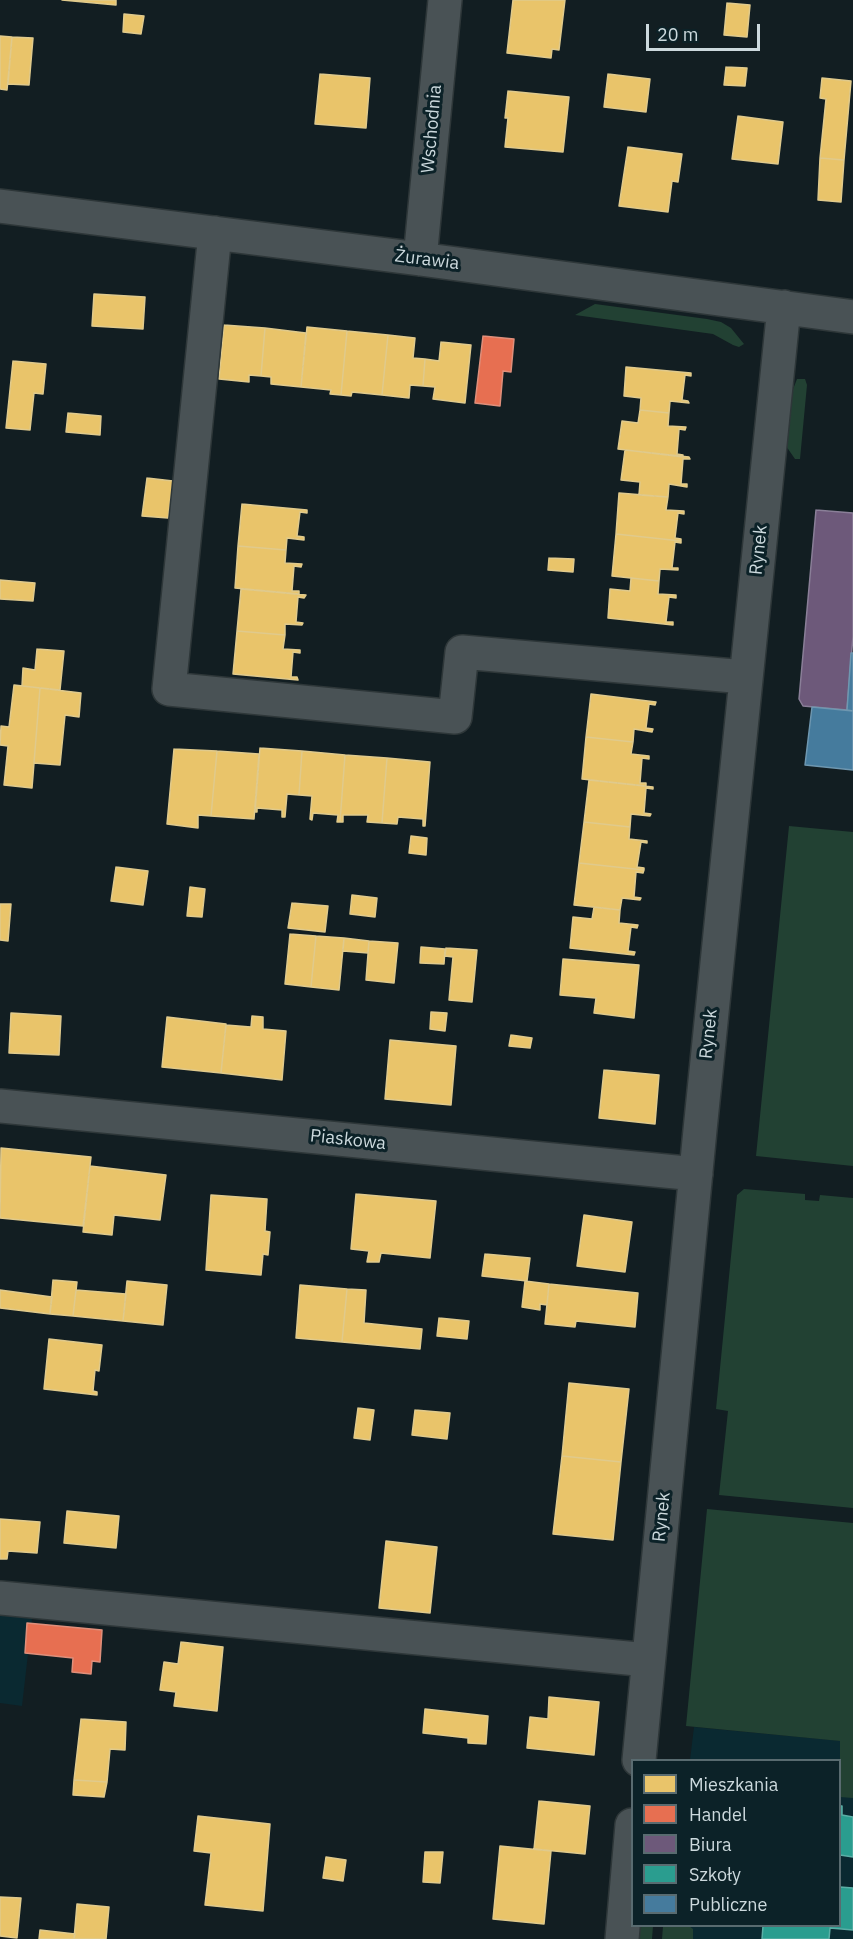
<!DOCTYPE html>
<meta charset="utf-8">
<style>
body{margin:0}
#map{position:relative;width:853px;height:1939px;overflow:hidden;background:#121e22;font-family:"IBM Plex Sans",sans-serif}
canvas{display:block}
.legend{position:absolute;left:631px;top:1759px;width:210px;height:168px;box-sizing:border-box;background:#0c2228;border:2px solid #596b70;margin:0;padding:8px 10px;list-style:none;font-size:18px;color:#ccd9dd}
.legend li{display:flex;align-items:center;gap:12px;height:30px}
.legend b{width:30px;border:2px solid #596b70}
.scale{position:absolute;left:646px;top:24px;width:114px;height:27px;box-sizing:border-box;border:3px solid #ccd9dd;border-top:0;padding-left:8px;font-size:18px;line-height:21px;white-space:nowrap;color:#ccd9dd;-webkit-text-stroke:4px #0c2228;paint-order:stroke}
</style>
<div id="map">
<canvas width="853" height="1939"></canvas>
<ul class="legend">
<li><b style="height:16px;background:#e9c46a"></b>Mieszkania</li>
<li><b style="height:16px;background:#e76f51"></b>Handel</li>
<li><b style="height:16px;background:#6d597a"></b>Biura</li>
<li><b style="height:16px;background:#2a9d8f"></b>Szkoły</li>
<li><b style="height:16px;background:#457b9d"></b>Publiczne</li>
</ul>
<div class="scale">20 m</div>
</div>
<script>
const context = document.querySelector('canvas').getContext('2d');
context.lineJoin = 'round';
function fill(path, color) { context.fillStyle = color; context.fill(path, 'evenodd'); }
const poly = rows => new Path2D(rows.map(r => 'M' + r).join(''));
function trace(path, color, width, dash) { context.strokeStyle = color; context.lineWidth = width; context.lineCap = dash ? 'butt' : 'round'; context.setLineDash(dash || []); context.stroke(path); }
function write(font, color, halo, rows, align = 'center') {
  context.font = font + ' "IBM Plex Sans",sans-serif'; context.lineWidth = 6; context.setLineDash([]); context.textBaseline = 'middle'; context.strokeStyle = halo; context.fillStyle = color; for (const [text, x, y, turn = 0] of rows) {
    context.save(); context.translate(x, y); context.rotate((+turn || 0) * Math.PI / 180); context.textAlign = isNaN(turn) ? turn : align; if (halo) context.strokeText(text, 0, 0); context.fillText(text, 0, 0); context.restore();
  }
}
const built = poly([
 [0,1598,34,1602,22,1706,0,1703],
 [694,1727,853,1742,853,1939,673,1939,674,1926,840,1926,840,1760,690,1760]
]);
const green = poly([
 [595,304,707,319,721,322,731,328,744,344,739,347,733,345,713,334,575,315],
 [797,379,805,379,807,385,800,459,795,459,786,446,790,397],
 [789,826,853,832,853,1166,756,1156],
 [744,1189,805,1194,805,1200,819,1201,820,1195,853,1198,853,1508,719,1495,728,1411,716,1409,737,1195],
 [707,1509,853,1523,853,1798,840,1797,840,1741,686,1726],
 [640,1926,653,1926,652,1939,639,1939],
 [663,1926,689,1926,693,1929,693,1939,662,1939]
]);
const homes = poly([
 [62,0,116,0,116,5,62,0],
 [513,0,565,0,559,50,552,49,551,58,507,53,513,0],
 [727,3,750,5,747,37,724,35,727,3],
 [124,14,144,16,141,34,123,32,124,14],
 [0,36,12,37,7,90,0,89,0,36],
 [12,37,33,38,29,85,8,84,12,37],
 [726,67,747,68,745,86,724,85,726,67],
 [320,74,370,78,366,128,315,124,320,74],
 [608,74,650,79,646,112,604,107,608,74],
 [822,78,851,81,844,160,820,158,826,99,820,98,822,78],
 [508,91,569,97,563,152,505,147,508,118,505,118,508,91],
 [738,116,783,122,778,164,732,159,738,116],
 [628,147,682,154,678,182,672,181,668,212,619,206,628,147],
 [820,158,844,160,841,202,818,200,820,158],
 [94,294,145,297,143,329,92,326,94,294],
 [224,325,265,328,261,376,249,375,249,382,219,379,224,325],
 [307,327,347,331,341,395,330,394,331,390,301,387,307,327],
 [265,328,306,333,301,387,271,384,271,377,261,376,265,328],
 [347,331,388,335,382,395,352,392,351,396,341,395,347,331],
 [388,335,415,338,413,358,425,359,423,386,410,385,409,398,382,395,388,335],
 [441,342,471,345,465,403,433,399,435,387,423,386,425,359,439,361,441,342],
 [13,361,46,364,43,394,34,393,30,430,6,428,13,361],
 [626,367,691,373,691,376,685,375,682,400,688,401,689,403,670,401,669,413,640,410,641,398,624,396,626,367],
 [640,410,669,413,668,426,686,427,685,430,679,429,677,454,683,455,683,457,618,449,622,421,638,423,640,410],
 [68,413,101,416,100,435,66,432,68,413],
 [625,450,689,457,690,459,683,459,681,484,687,484,687,487,669,484,668,497,639,495,640,482,621,480,625,450],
 [147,478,173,481,168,518,142,516,147,478],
 [619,493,668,497,666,510,684,511,684,514,678,513,675,538,681,539,681,541,616,534,619,493],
 [242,504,307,510,307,513,300,512,297,536,304,537,304,540,287,538,286,550,238,546,242,504],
 [616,534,681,541,681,543,675,542,672,568,678,568,678,570,660,569,659,581,612,576,616,534],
 [238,546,286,550,285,563,302,564,301,567,294,566,292,591,299,591,299,594,235,588,238,546],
 [549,558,574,559,573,572,548,570,549,558],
 [631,578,659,581,658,594,676,595,676,598,669,597,666,622,673,622,673,625,608,618,610,589,630,591,631,578],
 [0,580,35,583,33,601,0,599,0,580],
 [241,589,306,595,304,598,298,597,296,622,303,623,302,625,285,624,285,635,237,631,241,589],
 [237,631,285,635,283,649,300,650,300,653,293,652,291,677,297,677,298,680,233,674,237,631],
 [37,649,64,651,60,690,22,686,23,668,35,670,37,649],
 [14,685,40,688,32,788,4,785,8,746,0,745,1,726,9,727,14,685],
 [40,688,81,693,79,717,65,715,60,765,34,763,40,688],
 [591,694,656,702,655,705,649,704,646,728,653,729,652,732,634,729,633,742,586,737,591,694],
 [586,737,633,742,631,754,649,756,649,759,642,758,640,783,646,783,646,786,582,779,586,737],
 [260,748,302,751,299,795,287,794,285,817,282,817,282,810,257,808,257,812,255,812,260,748],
 [174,749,217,751,211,816,198,815,198,828,167,824,174,749],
 [217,751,259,754,254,819,211,816,217,751],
 [302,751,345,755,340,822,337,822,338,815,313,813,312,820,310,819,312,796,299,795,302,751],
 [345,755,387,758,382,823,367,822,368,815,343,815,343,822,340,822,345,755],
 [387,758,430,762,425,826,423,826,423,819,398,817,397,824,382,823,387,758],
 [589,780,653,787,653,789,646,788,644,813,651,814,650,816,631,814,630,827,584,822,589,780],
 [584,822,630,827,629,839,647,841,647,843,641,842,637,867,644,868,644,870,579,863,584,822],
 [411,836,427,838,426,855,409,853,411,836],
 [579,863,644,870,643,873,636,872,634,897,641,898,640,900,622,898,620,910,574,905,579,863],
 [116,867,148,871,143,905,111,901,116,867],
 [190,887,205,889,202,917,187,916,190,887],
 [352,895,377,898,375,917,350,914,352,895],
 [292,903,328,906,325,932,288,928,292,903],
 [0,904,11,904,8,941,0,940,0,904],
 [594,907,620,910,619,923,638,925,637,928,631,927,628,951,635,952,634,955,570,948,573,917,592,919,594,907],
 [290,934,316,936,311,987,285,984,290,934],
 [316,936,344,938,339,990,311,987,316,936],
 [344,938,369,941,368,953,343,951,344,938],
 [369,941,398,943,394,983,366,980,369,941],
 [421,947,445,949,444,964,420,963,421,947],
 [446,948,477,950,472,1002,449,1000,453,957,445,956,446,948],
 [563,959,639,965,634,1018,594,1013,596,998,560,995,563,959],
 [431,1012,447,1013,445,1031,430,1029,431,1012],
 [11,1013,61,1016,59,1055,9,1053,11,1013],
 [252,1016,263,1017,263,1029,286,1031,282,1080,221,1073,226,1025,251,1027,252,1016],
 [167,1017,226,1024,221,1073,162,1067,167,1017],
 [511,1035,532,1038,530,1048,509,1046,511,1035],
 [390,1040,456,1046,451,1105,385,1099,390,1040],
 [604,1070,659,1075,655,1124,599,1118,604,1070],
 [1,1148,91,1157,83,1226,0,1218,1,1148],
 [90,1166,166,1175,160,1220,114,1215,112,1235,83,1232,90,1166],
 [356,1194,436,1201,430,1258,381,1253,379,1262,367,1262,369,1251,351,1249,356,1194],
 [211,1195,267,1199,265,1231,270,1232,268,1255,263,1254,261,1275,206,1270,211,1195],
 [584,1215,632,1222,625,1272,577,1266,584,1215],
 [485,1254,530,1258,527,1281,482,1276,485,1254],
 [53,1280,77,1282,73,1316,50,1314,53,1280],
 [127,1281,167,1285,163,1325,123,1321,127,1281],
 [525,1281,549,1284,547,1305,540,1304,540,1310,522,1307,525,1281],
 [549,1284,638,1293,635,1327,576,1321,575,1327,545,1324,549,1284],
 [300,1285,347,1289,342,1342,296,1338,300,1285],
 [347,1289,366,1290,364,1323,422,1329,420,1349,342,1342,347,1289],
 [0,1290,52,1297,50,1314,0,1308,0,1290],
 [76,1290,126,1294,123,1321,73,1316,76,1290],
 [439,1318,469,1321,467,1339,437,1336,439,1318],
 [49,1339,102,1345,99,1371,95,1370,93,1391,97,1392,97,1395,44,1389,49,1339],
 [569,1383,629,1389,621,1462,562,1456,569,1383],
 [358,1408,374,1410,370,1440,354,1438,358,1408],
 [415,1410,450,1413,447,1439,412,1435,415,1410],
 [562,1456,621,1462,613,1540,553,1534,562,1456],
 [67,1511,119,1516,116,1548,64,1543,67,1511],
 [0,1519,40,1522,37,1553,8,1551,7,1559,0,1559,0,1519],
 [386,1541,437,1547,430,1613,379,1608,386,1541],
 [181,1642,223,1647,217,1711,174,1706,176,1692,160,1690,164,1662,178,1664,181,1642],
 [549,1697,599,1702,594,1755,527,1748,530,1717,548,1719,549,1697],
 [425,1709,488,1716,486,1744,468,1743,468,1738,423,1733,425,1709],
 [81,1719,126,1722,125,1750,110,1749,107,1782,74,1780,81,1719],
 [74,1780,107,1782,104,1797,73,1795,74,1780],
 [539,1801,590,1806,585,1854,534,1849,539,1801],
 [198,1816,270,1824,263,1911,205,1905,211,1853,194,1851,198,1816],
 [500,1846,551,1851,544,1924,493,1919,500,1846],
 [425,1852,443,1852,440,1883,423,1882,425,1852],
 [326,1857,346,1860,343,1881,323,1878,326,1857],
 [0,1897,21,1898,17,1938,0,1936,0,1897],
 [77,1904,109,1907,106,1939,74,1939,77,1904],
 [40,1930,75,1934,74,1939,39,1939,40,1930]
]);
const shops = poly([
 [483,336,514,339,511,372,503,371,500,406,475,403,483,336],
 [27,1623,102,1630,100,1662,92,1661,91,1674,72,1672,73,1658,25,1653,27,1623]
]);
const offices = poly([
 [816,510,853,513,853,636,847,710,803,706,799,699,816,510]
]);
const schools = poly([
 [840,1806,842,1806,842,1815,853,1817,853,1857,840,1855,840,1806],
 [840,1887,853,1888,853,1930,830,1928,829,1939,762,1939,763,1926,840,1926,840,1887]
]);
const public = poly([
 [851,653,853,653,853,711,847,710,851,653],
 [812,707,853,711,853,770,805,765,812,707]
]);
const minor = poly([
 [0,206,420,259,853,317],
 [215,233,169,689,455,717,462,652,745,677],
 [420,259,445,0],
 [0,1106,696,1174],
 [0,1598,648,1660],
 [639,1760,700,1130,784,307],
 [622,1939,632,1825]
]);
const streetNames = [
 ["Wschodnia",432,129,-85],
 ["Żurawia",427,260,7],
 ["Rynek",759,550,-84],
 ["Rynek",709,1034,-84],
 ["Piaskowa",348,1140,6],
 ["Rynek",662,1517,-84]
];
fill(built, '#0a2931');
fill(green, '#224133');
fill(homes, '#e9c46a');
trace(homes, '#e0ca8c', 1.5);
fill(shops, '#e76f51');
trace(shops, '#df8f7b', 1.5);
fill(offices, '#6d597a');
trace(offices, '#8a7f98', 1.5);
fill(schools, '#2a9d8f');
trace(schools, '#5bafa6', 1.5);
fill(public, '#457b9d');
trace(public, '#6e97b0', 1.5);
trace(minor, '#2e3739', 36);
trace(minor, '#495255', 33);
write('18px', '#ccd9dd', '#0c2228', streetNames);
</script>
